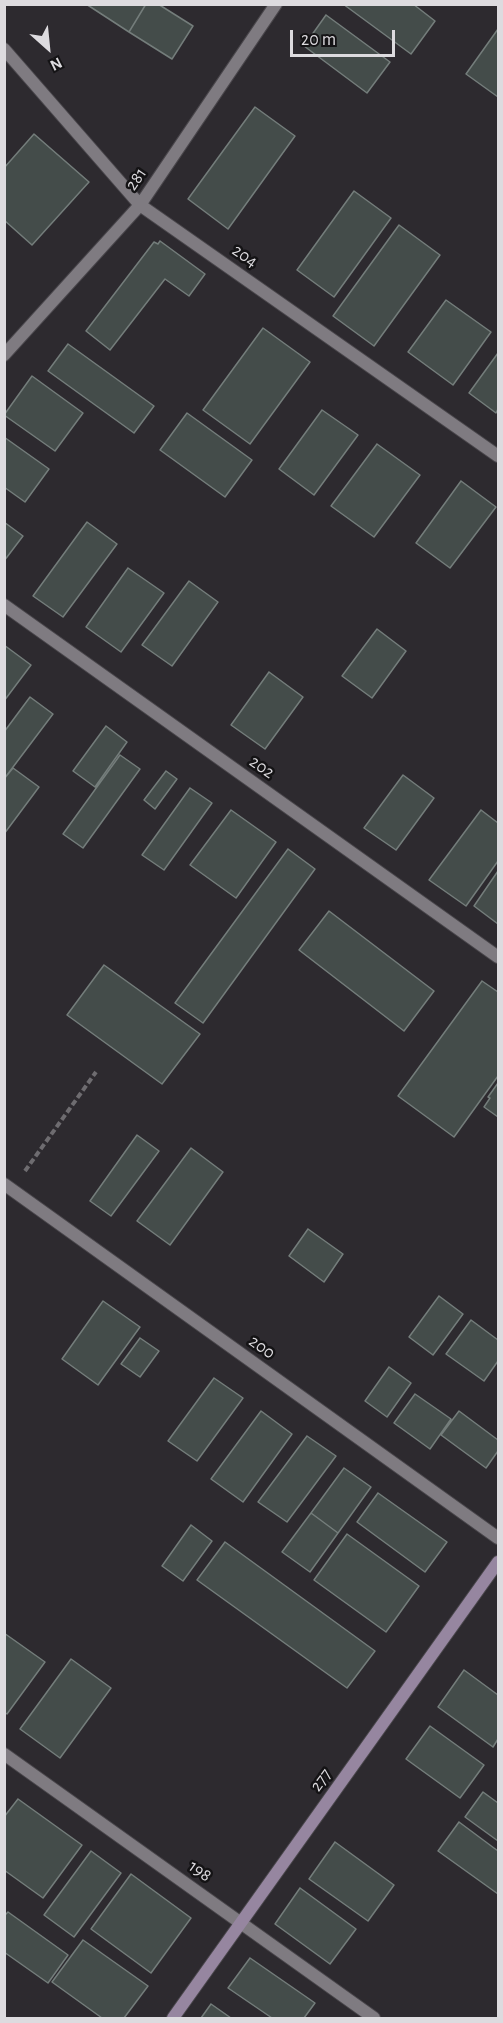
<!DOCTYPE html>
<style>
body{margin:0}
#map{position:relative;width:503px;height:2023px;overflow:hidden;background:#2d2a2f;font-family:"Alegreya Sans",sans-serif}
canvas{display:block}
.frame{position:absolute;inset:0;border:6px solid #dddbdf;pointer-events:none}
.north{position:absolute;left:18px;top:18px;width:60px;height:60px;-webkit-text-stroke:4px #141315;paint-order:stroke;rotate:153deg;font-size:16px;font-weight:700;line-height:24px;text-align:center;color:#dddbdf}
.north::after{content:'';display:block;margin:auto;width:21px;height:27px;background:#dddbdf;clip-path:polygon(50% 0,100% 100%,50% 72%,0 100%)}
.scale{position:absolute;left:290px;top:30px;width:105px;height:27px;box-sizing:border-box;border:3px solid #dddbdf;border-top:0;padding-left:8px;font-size:18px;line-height:21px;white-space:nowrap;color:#dddbdf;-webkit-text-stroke:4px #141315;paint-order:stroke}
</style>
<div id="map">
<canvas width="503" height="2023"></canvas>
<div class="frame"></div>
<div class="north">N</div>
<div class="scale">20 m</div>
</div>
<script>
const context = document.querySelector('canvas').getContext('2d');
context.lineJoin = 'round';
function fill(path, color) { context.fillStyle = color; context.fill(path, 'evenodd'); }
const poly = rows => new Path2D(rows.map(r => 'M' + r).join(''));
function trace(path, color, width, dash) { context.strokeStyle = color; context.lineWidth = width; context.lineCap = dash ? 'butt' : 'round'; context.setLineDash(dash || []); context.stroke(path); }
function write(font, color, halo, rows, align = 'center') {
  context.font = font + ' "Alegreya Sans",sans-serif'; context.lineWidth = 5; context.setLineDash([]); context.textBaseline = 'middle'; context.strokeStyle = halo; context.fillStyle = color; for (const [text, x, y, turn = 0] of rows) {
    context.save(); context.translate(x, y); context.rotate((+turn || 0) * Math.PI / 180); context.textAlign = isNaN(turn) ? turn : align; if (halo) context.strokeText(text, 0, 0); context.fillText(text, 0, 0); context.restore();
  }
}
const building = poly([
 [86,4,146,4,129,32,86,4],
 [146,4,158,4,193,26,172,59,129,32,146,4],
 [343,4,413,4,435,21,411,54,343,4],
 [326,15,390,62,367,93,304,46,326,15],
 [498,29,498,97,466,74,498,29],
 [255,107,295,136,228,229,188,199,255,107],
 [34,134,89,182,32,245,4,220,4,168,34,134],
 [354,191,391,218,334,297,297,270,354,191],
 [399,225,440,255,374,346,333,316,399,225],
 [160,241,205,274,189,296,165,279,110,350,86,331,154,242,158,244,160,241],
 [446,300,491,332,453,385,408,352,446,300],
 [263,328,310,362,250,444,203,410,263,328],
 [68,344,154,406,134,433,48,371,68,344],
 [498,353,498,409,496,413,469,393,498,353],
 [32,376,83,413,55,451,4,415,32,376],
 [322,410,358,435,314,495,279,469,322,410],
 [187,413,252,460,225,497,160,450,187,413],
 [4,437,49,469,25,502,4,487,4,437],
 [377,444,420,475,374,537,331,506,377,444],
 [461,481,496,507,450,568,416,543,461,481],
 [4,522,23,536,4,561,4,522],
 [87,522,117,544,63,617,33,596,87,522],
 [128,568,164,593,121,652,86,627,128,568],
 [189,581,218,602,172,666,142,645,189,581],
 [377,629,406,651,372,698,342,676,377,629],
 [4,645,31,665,4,701,4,645],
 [269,672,303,697,265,749,231,725,269,672],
 [30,697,53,714,4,779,4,732,30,697],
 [106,726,127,742,95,787,73,771,106,726],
 [120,755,140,769,83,848,63,834,120,755],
 [13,768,39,787,4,834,4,779,13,768],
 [166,771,177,779,155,809,144,800,166,771],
 [403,775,434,798,396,850,364,828,403,775],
 [190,788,212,803,164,870,142,855,190,788],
 [231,810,276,842,236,898,190,865,231,810],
 [481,810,498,823,498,861,466,906,429,880,481,810],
 [288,849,315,869,203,1023,175,1003,288,849],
 [498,871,498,924,474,906,498,871],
 [329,911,434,991,404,1031,299,950,329,911],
 [104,965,200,1034,162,1084,67,1015,104,965],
 [482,981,498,992,498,1076,454,1137,398,1096,482,981],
 [498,1083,498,1117,484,1107,490,1098,488,1097,498,1083],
 [137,1135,159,1151,111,1216,90,1201,137,1135],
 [191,1148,223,1172,170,1245,137,1221,191,1148],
 [308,1229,343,1254,324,1282,289,1256,308,1229],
 [439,1296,463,1314,433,1355,409,1337,439,1296],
 [103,1301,140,1327,98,1385,62,1359,103,1301],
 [471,1320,498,1340,498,1361,484,1381,446,1354,471,1320],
 [140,1338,159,1351,140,1377,121,1364,140,1338],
 [389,1367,411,1383,387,1417,365,1401,389,1367],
 [214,1378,243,1398,197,1461,168,1441,214,1378],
 [415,1394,451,1419,430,1449,394,1423,415,1394],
 [261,1411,292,1434,243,1502,211,1479,261,1411],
 [459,1411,498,1440,498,1451,486,1468,441,1435,459,1411],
 [307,1436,336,1456,287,1522,258,1502,307,1436],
 [344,1468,371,1487,338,1533,311,1513,344,1468],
 [378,1493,447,1542,425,1572,357,1522,378,1493],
 [311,1513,338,1533,310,1572,282,1552,311,1513],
 [191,1525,212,1541,183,1581,162,1566,191,1525],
 [347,1534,419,1586,386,1632,314,1580,347,1534],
 [225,1542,375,1651,347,1688,197,1580,225,1542],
 [4,1633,45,1662,7,1714,4,1712,4,1633],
 [71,1659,111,1688,60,1758,20,1729,71,1659],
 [464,1670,498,1695,498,1739,493,1747,438,1707,464,1670],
 [430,1726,484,1765,460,1798,406,1759,430,1726],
 [483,1792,498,1803,498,1841,465,1817,483,1792],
 [18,1799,82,1845,43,1898,4,1870,4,1817,18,1799],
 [459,1822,498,1851,498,1894,438,1851,459,1822],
 [335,1842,394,1885,368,1921,309,1879,335,1842],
 [91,1851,121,1873,74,1937,44,1915,91,1851],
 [131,1874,191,1918,151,1973,91,1929,131,1874],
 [300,1888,356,1929,330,1964,275,1924,300,1888],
 [8,1912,68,1955,48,1983,4,1952,4,1916,8,1912],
 [83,1940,148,1986,124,2018,102,2018,52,1982,83,1940],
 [250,1958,315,2003,304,2018,272,2018,228,1988,250,1958],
 [211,2004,231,2018,201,2018,211,2004]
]);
const path = poly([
 [25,1171,96,1072]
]);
const street = poly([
 [4,49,140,205,498,456],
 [4,355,140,205,276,4],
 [4,605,498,957],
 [4,1184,498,1538],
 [4,1754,374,2018]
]);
const secondary = poly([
 [173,2018,498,1562]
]);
const streetNames = [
 ["281",136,179,-56],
 ["204",245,256,35],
 ["202",262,767,35],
 ["200",262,1347,36],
 ["277",321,1780,-54],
 ["198",200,1871,35]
];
fill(building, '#444c4a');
trace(building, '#747d7b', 1.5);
trace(street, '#49464b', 14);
trace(secondary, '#49464b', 14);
trace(path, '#6e6c70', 4, [6, 3]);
trace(street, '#7f7b81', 12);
trace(secondary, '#9686a0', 12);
write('18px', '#dddbdf', '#141315', streetNames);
</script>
